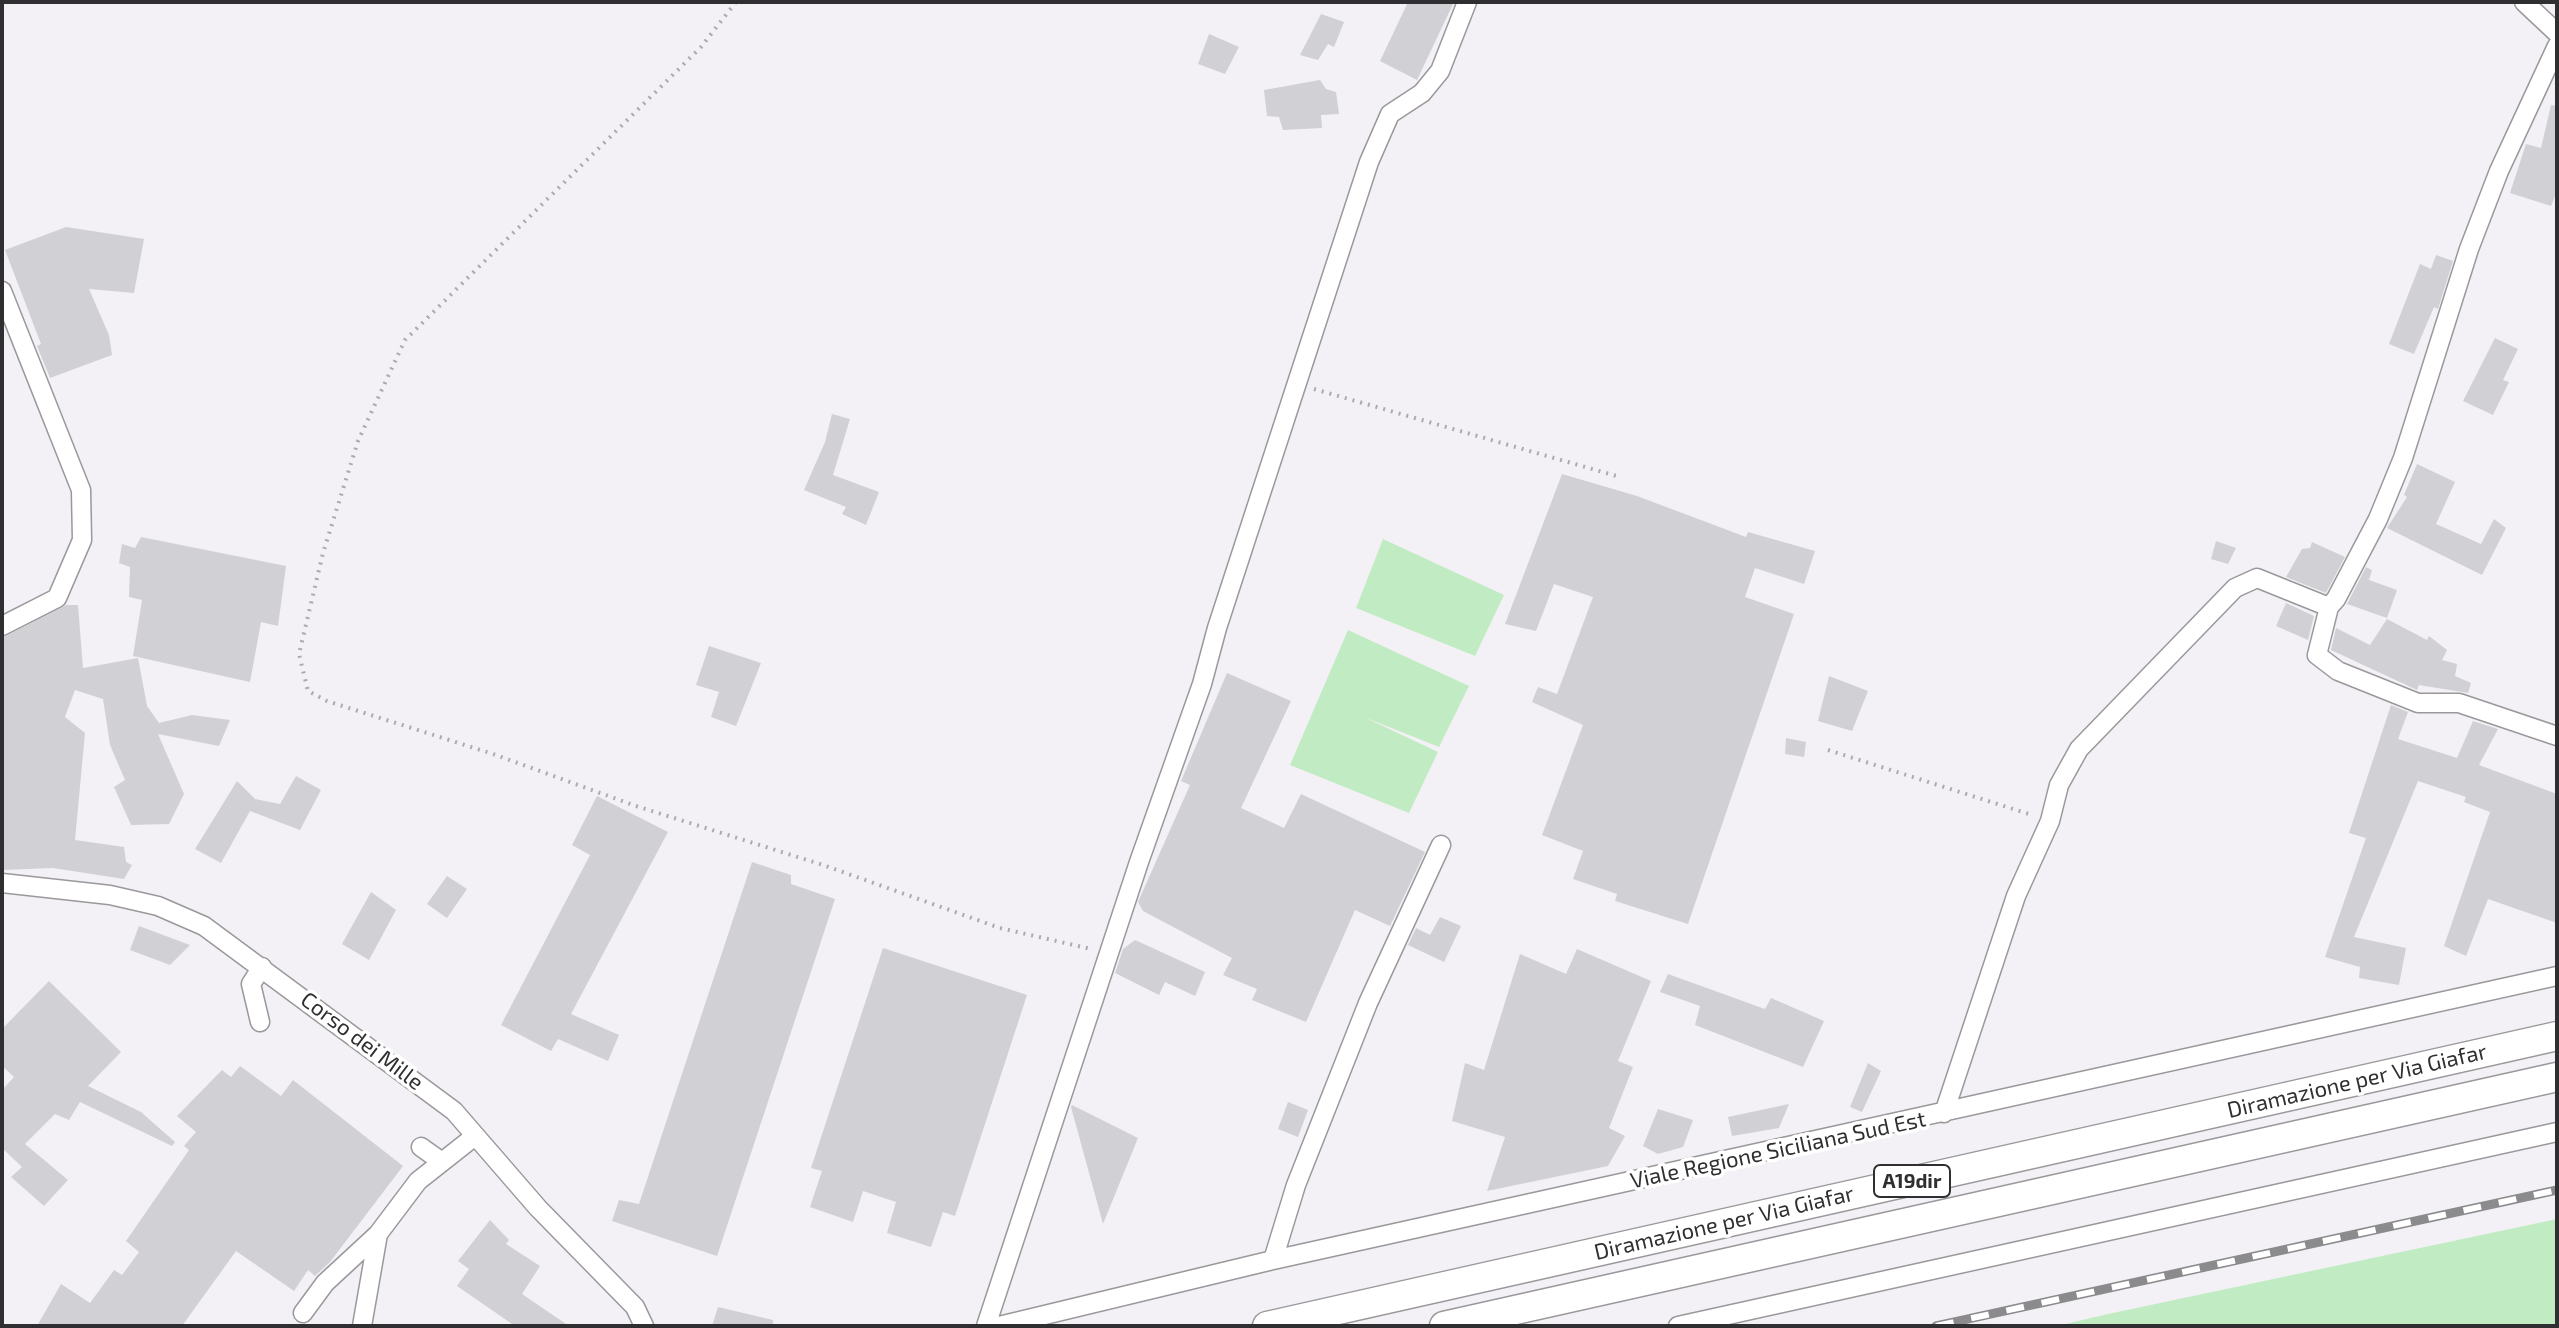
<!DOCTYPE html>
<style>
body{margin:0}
#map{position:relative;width:2559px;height:1328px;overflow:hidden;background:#f3f1f5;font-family:"Exo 2",sans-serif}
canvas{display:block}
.frame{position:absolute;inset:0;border:4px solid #2f2e30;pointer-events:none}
</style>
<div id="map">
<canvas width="2559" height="1328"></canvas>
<div class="frame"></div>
</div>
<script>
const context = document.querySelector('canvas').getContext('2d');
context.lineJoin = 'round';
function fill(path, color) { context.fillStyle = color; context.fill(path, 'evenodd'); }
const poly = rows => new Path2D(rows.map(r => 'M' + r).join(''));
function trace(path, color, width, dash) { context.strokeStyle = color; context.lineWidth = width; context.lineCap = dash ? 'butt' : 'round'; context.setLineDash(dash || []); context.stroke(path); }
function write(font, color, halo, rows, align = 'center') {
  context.font = font + ' "Exo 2",sans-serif'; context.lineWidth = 7; context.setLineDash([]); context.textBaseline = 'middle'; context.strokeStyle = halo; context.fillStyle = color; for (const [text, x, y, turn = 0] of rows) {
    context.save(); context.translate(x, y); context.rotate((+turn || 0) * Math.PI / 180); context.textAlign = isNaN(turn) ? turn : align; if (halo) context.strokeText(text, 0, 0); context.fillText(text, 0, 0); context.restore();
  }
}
const green = poly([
 [1383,539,1504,595,1475,656,1356,608],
 [1348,630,1469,686,1439,747,1364,717,1438,752,1409,813,1290,765],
 [2557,1219,2557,1326,2057,1326,2108,1314]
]);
const building = poly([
 [1408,2,1454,2,1417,80,1380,61],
 [1321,14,1344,22,1334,47,1328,44,1318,60,1300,55],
 [1209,34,1239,47,1225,74,1198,64],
 [1320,80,1326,89,1336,92,1339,114,1321,115,1322,128,1283,130,1279,117,1267,116,1264,90],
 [2551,105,2557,106,2557,191,2551,206,2510,193,2526,144,2541,148],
 [66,227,144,239,134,293,89,289,109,335,112,355,50,378,37,346,41,344,5,250],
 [2436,255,2453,261,2438,309,2434,307,2414,354,2389,344,2420,264,2431,269],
 [2495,338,2518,349,2503,380,2509,382,2493,415,2463,401],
 [832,414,850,419,833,475,879,492,866,525,842,514,846,507,804,490,825,442],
 [2417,464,2455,482,2436,524,2481,544,2494,519,2506,528,2482,575,2387,528,2407,497,2404,495],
 [1562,474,1637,496,1746,537,1748,532,1815,551,1804,584,1755,568,1745,597,1794,614,1688,924,1615,901,1617,894,1573,879,1583,851,1542,835,1583,725,1532,702,1538,687,1557,694,1593,597,1554,584,1536,631,1505,624],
 [141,537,286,566,278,626,261,622,250,682,133,656,142,600,129,597,130,567,119,563,122,544,135,548],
 [2216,541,2236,548,2228,564,2211,559],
 [2312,542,2345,557,2326,593,2286,577,2302,549,2310,548],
 [2366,567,2372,570,2369,580,2397,590,2387,618,2347,604],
 [2286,603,2314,616,2308,640,2276,626],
 [66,605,78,605,83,668,138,658,147,706,159,723,192,715,230,720,219,746,158,734,184,794,169,824,131,825,114,787,125,780,110,745,103,699,75,690,65,717,85,733,75,840,124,847,126,862,132,865,124,879,53,868,2,870,2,638],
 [2387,619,2427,640,2429,636,2447,650,2442,660,2457,664,2455,676,2471,683,2468,693,2419,685,2417,690,2331,650,2336,628,2370,645],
 [709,646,761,663,736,726,711,717,719,692,696,685],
 [1227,673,1291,701,1241,808,1284,828,1301,794,1425,852,1390,926,1355,910,1306,1022,1252,1000,1257,989,1223,975,1232,958,1143,911,1138,902,1190,785,1181,781],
 [1829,676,1868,691,1852,731,1818,721],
 [2391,705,2408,712,2398,739,2457,758,2473,721,2498,729,2479,765,2557,794,2557,923,2488,899,2466,956,2444,946,2490,812,2464,802,2466,797,2418,781,2354,937,2406,948,2399,985,2359,978,2360,967,2325,957,2366,838,2349,833],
 [1786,738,1806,742,1804,757,1785,754],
 [296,776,321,790,300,830,250,811,221,863,195,849,237,781,255,799,280,804],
 [597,796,668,832,571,1014,619,1035,608,1061,558,1039,551,1051,501,1025,590,855,572,845],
 [752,862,791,875,791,884,835,899,717,1256,612,1221,619,1200,639,1204],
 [447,876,467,889,447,918,427,904],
 [371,892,396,910,369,960,342,944],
 [1440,917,1461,926,1444,962,1408,945,1416,928,1430,935],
 [139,926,190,945,170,965,130,950],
 [1135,940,1205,972,1195,996,1165,982,1159,995,1115,973,1123,949],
 [883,948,1027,995,955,1216,943,1212,931,1247,887,1233,896,1202,863,1191,853,1222,810,1207,822,1171,811,1168],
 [1577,949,1651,981,1618,1061,1633,1067,1609,1128,1625,1136,1608,1166,1487,1191,1505,1137,1452,1121,1465,1063,1484,1070,1520,954,1566,974],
 [1668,974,1765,1009,1771,998,1824,1021,1803,1067,1695,1025,1700,1006,1660,992],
 [49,981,121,1052,88,1086,141,1112,175,1142,172,1146,80,1102,69,1120,55,1114,25,1144,68,1180,44,1206,11,1177,22,1167,2,1148,2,1090,14,1077,2,1066,2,1029],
 [1868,1063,1881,1071,1862,1112,1850,1107],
 [240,1066,281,1096,293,1080,403,1166,330,1262,315,1276,308,1270,294,1291,236,1251,182,1326,37,1326,61,1284,90,1303,114,1270,122,1275,139,1252,126,1241,189,1150,184,1146,196,1132,177,1116,222,1070,231,1077],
 [1288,1102,1308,1110,1298,1137,1278,1129],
 [1789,1104,1779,1128,1732,1136,1728,1117],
 [1072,1105,1138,1138,1103,1224,1071,1107],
 [1658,1109,1693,1120,1683,1147,1658,1154,1643,1146],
 [490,1220,509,1240,506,1244,540,1266,522,1294,569,1326,515,1326,457,1286,469,1269,458,1261],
 [718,1307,773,1320,773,1326,712,1326]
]);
const path = poly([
 [736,2,701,47,405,340,358,441,323,553,299,654,308,691,327,701,493,754,636,806,823,865,1000,928,1091,949],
 [1314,389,1620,477],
 [1828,750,2032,815]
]);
const minor = poly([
 [2524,2,2557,33],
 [2,291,81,490,82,540,57,598,2,626],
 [2329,607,2317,655,2338,671,2418,703,2459,703,2557,736],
 [2,883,110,895,158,906,204,926,454,1111,538,1208,635,1307,644,1326],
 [260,1022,251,984,262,967],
 [1944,1113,2016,896,2050,821,2059,785,2079,749,2235,588,2257,578,2329,607,2336,599,2378,519,2403,458,2469,249,2499,171,2557,46],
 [421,1147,442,1162],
 [1273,1260,1296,1185,1368,1003,1441,845],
 [303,1313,325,1283,378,1234,418,1181,475,1136],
 [362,1326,378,1234],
 [986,1326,1139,862,1202,684,1217,628,1369,162,1390,114,1422,93,1440,71,1467,2],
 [999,1326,1273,1260,2557,976],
 [1678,1326,2557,1132]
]);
const highway = poly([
 [1267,1326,2557,1036],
 [1444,1326,2557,1077]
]);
const rail = poly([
 [1936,1326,2557,1190]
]);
const shields = [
 [1912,1181,76]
];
const shieldNames = [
 ["A19dir",1912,1181]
];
const streetNames = [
 ["Corso dei Mille",362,1041,37],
 ["Diramazione per Via Giafar",2357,1081,-13],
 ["Viale Regione Siciliana Sud Est",1778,1150,-12],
 ["Diramazione per Via Giafar",1724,1223,-13]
];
fill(green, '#c1ecc3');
fill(building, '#d1d0d4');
trace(minor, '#9b989c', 21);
trace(highway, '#9b989c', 31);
trace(path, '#abaaad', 4, [2, 6]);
trace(minor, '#fff', 18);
trace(highway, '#fff', 28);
trace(rail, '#8b8a8c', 9);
trace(rail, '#fff', 6, [18]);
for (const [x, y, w] of shields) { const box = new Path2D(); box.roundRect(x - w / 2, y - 16, w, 32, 6); context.fillStyle = '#fff'; context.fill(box); trace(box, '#2f2e30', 2); }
write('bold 20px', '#2f2e30', null, shieldNames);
write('22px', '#2f2e30', '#fff', streetNames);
</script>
